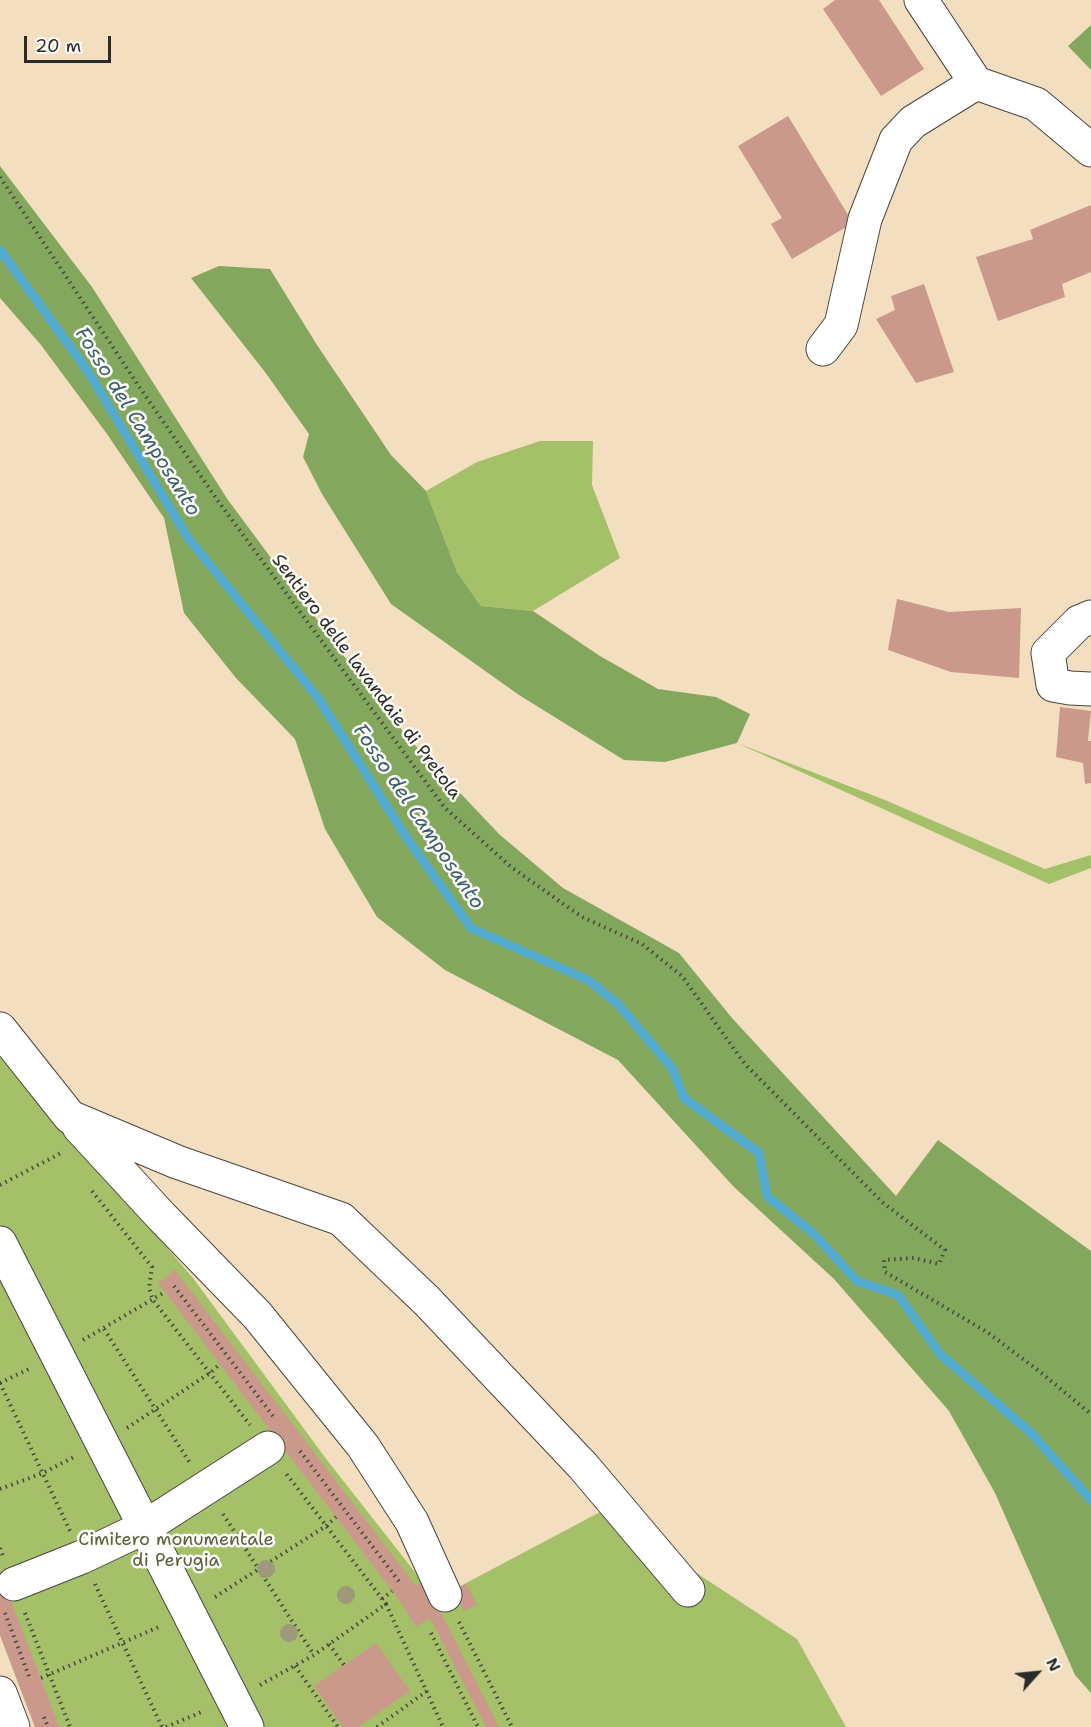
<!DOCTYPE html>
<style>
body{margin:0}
#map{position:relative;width:1091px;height:1727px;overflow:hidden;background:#f4dec0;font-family:"Shantell Sans",sans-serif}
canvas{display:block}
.north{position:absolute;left:1007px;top:1643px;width:60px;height:60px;-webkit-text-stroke:4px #fdfcf7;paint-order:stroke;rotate:63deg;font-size:16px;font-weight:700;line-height:24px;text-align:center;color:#2b2b2b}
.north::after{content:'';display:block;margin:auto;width:21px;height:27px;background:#2b2b2b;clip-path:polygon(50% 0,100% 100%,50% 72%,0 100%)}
.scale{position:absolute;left:24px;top:36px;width:87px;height:27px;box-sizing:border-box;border:3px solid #2b2b2b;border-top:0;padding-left:8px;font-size:18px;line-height:21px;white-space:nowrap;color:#2b2b2b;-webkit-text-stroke:4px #fdfcf7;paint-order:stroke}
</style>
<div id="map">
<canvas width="1091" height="1727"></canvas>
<div class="north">N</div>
<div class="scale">20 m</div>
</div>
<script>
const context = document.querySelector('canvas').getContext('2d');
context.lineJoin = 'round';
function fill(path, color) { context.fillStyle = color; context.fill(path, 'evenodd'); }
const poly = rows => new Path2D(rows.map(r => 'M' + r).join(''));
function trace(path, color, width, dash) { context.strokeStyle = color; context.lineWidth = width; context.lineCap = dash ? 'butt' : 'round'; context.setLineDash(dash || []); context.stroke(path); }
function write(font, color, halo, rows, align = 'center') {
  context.font = font + ' "Shantell Sans",sans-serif'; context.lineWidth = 5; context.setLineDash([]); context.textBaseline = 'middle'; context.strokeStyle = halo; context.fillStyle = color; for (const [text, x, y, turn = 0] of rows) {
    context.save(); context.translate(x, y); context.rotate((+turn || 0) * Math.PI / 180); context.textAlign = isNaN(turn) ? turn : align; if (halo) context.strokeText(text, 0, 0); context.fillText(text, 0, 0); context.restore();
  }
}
const green = poly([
 [540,441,593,441,592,485,620,558,533,611,481,606,457,572,426,491,477,462],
 [737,743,885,800,1045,869,1091,855,1091,868,1049,884],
 [0,1048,55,1118,193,1278,327,1460,436,1599,602,1511,797,1639,846,1727,35,1727,0,1635]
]);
const forest = poly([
 [1091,25,1091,70,1068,46],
 [0,166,92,287,228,500,370,691,411,741,499,834,563,888,679,953,732,1018,896,1196,938,1140,1091,1251,1091,1693,1075,1675,995,1493,949,1411,834,1279,734,1187,618,1060,445,970,377,917,325,829,295,739,236,678,184,613,164,518,107,434,41,345,0,298],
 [219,266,270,269,317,345,391,455,426,491,457,572,481,606,533,611,600,656,658,689,716,697,750,714,737,743,665,762,624,760,519,695,391,604,322,494,303,457,309,434,265,372,191,278]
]);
const stream = poly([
 [0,250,89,373,188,538,318,698,408,840,471,928,588,980,618,1004,672,1068,684,1098,759,1153,767,1196,814,1234,857,1281,898,1295,940,1354,1031,1433,1091,1500]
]);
const building = poly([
 [835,0,879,0,924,69,881,96,823,9],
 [788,116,853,223,792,259,771,224,782,218,738,146],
 [1091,205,1091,272,1062,284,1065,297,998,321,976,257,1033,239,1030,230],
 [924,284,954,372,916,383,876,319,895,310,891,296],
 [897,599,949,612,1021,608,1019,678,951,672,888,650],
 [1060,707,1091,711,1088,741,1091,741,1091,783,1085,784,1083,763,1056,757],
 [175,1270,416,1586,423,1582,440,1611,499,1727,486,1727,430,1618,416,1627,399,1600,158,1283],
 [0,1574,6,1587,59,1727,35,1727,0,1635],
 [466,1584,477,1605,464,1611,454,1591],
 [376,1643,410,1691,358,1727,343,1727,314,1686]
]);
const path = poly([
 [0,177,140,388,218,501,445,808,511,867,582,917,642,944,682,976,744,1063,882,1202,945,1250,939,1264,914,1258,884,1260,885,1272,987,1332,1039,1371,1091,1414],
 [0,1185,61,1153],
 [92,1191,152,1267,149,1288,153,1300,250,1425],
 [174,1286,273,1416],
 [104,1329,190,1463],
 [83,1340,165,1292],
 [0,1383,70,1531],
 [0,1383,29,1369],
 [127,1428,210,1373,220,1364],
 [300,1451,401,1584],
 [0,1489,43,1473,76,1456],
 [223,1514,314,1655],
 [0,1548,3,1556],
 [95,1584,162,1727],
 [215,1597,326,1526,336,1517],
 [382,1599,392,1591],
 [386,1604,443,1727],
 [5,1613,30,1679],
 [25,1613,70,1727],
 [459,1622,512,1727],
 [431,1633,478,1727],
 [329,1644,344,1665],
 [295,1666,338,1727],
 [41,1678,161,1626],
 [260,1685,314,1655,386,1604,285,1472],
 [44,1717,48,1727],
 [166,1727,204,1711],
 [377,1727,427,1691]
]);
const minor = poly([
 [921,0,976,83,1036,104,1091,150],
 [823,349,841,325,865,219,896,140,913,122,976,83],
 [1091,617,1079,622,1048,653,1053,685,1070,688,1091,689],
 [0,1029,70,1117,177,1162,341,1219,427,1301,583,1466,688,1590],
 [79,1127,162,1217,258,1316,363,1446,412,1522,445,1595],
 [0,1243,247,1727],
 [14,1584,82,1557,145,1527,268,1448],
 [0,1693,13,1727]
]);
const trees = [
 [266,1569],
 [346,1595],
 [289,1633]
];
const streetNames = [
 ["Sentiero delle lavandaie di Pretola",366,677,53]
];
const parkNames = [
 ["Cimitero monumentale",176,1540],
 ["di Perugia",176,1561]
];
const waterNames = [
 ["Fosso del Camposanto",137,422,58],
 ["Fosso del Camposanto",418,817,56]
];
fill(green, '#a4c169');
fill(forest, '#83a75d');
trace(stream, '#53abd0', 9);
fill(building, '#ca998c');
trace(minor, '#494641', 35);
trace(path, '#494641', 4, [1.5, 4.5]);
trace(minor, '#fff', 33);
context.fillStyle = '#9d997a';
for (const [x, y] of trees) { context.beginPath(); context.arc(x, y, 9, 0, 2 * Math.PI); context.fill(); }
write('18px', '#2b2b2b', '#fdfcf7', streetNames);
write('18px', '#556041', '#fdfcf7', parkNames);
write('italic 20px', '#3b5e6d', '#fdfcf7', waterNames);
</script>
